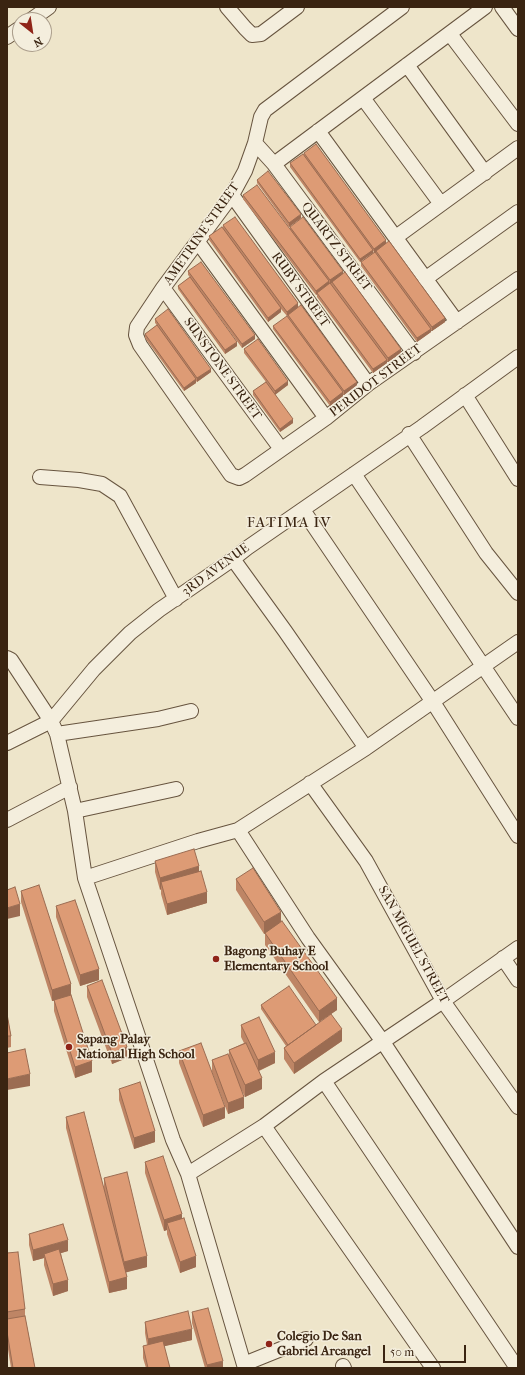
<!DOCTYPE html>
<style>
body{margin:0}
#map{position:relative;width:525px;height:1375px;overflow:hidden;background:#eee5ca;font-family:"IM FELL French Canon",serif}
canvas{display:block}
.frame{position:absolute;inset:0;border:8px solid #3a2411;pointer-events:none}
.north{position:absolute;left:12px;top:12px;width:40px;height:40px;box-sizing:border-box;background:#f4eedd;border:1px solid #aa9d8b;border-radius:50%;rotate:150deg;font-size:11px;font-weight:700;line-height:16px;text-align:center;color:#3a2411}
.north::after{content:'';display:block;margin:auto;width:14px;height:18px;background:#8f2418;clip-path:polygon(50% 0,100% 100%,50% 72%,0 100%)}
.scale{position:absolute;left:383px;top:1345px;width:83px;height:18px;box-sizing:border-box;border:2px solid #3a2411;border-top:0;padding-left:5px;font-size:12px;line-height:14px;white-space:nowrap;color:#3a2411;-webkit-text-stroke:3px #f4eedd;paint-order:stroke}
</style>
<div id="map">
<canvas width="525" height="1375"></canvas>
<div class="frame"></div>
<div class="north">N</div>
<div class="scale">50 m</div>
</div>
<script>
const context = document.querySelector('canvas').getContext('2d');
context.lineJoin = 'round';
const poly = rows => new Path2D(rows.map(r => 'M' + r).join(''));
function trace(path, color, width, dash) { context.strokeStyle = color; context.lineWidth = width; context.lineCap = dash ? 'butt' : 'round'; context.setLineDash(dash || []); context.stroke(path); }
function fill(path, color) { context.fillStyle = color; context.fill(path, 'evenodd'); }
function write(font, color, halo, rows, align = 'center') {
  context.font = font + ' "IM FELL French Canon",serif'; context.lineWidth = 3; context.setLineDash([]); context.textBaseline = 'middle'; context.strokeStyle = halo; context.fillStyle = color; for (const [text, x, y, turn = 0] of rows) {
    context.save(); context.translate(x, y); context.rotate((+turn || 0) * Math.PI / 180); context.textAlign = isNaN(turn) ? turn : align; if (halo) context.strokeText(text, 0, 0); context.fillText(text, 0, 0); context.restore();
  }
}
const minor = poly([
 [227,7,245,28,252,35,261,34,297,7],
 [402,7,265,110,261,117,255,143,245,171,232,195,163,288,137,327,136,335,140,345,231,475,239,478,245,475,326,418,368,384,518,279],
 [502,7,518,29],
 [31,20,49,7],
 [450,34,518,124],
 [7,37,20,28],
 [407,65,485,173],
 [363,98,441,204],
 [318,131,457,322],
 [255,143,274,164,414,353],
 [274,164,485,7],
 [232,195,368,384],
 [396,237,518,148],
 [198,242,326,418],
 [425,279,518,212],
 [163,288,281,449],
 [465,395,518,479],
 [409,434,486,553,518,593],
 [354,474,518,718],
 [40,477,79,480,102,484,120,496,176,599],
 [303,510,433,702,518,836],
 [233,559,285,631,366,748],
 [7,658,11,660,51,721,57,734,75,811,85,878,173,1140,188,1174,245,1368],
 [57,734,158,719,191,711],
 [7,743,51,721,94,669,130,633,159,610,233,559,247,548,422,427,518,357],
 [310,783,366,861,443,1001,518,1107],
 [75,811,176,789],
 [7,820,70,787],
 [238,830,308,938,383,1042,518,1247],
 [85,878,198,841,238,830,366,748,518,642],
 [503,958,518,980],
 [324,1081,517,1368],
 [264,1126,433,1368],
 [188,1174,264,1126,324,1081,443,1001,518,948],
 [244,1364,306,1339],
 [343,1366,344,1368]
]);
const wall = poly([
 [304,153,386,243,445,322,432,331,431,330,431,332,417,342,361,266,361,262,374,252,373,251,360,262,290,167,290,163,304,156],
 [257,180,301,218,289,227,257,183],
 [243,195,290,229,290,227,343,274,401,353,388,362,387,361,387,363,373,373,317,297,317,294,316,295,243,199],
 [223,225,298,307,357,385,344,395,343,394,343,396,330,406,273,329,273,326,288,317,288,315,287,316,281,309,281,312,268,322,209,240,209,236,223,228],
 [188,271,255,339,242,348,209,303,237,346,225,354,178,289,178,286,190,277,188,275],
 [155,319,211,372,197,382,196,381,196,383,184,391,145,338,145,334,157,325,155,323],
 [244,349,288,385,275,394,293,423,280,432,253,395,253,391,266,382,244,353],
 [155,861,199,871,207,903,167,915,161,894,161,889,160,890,155,872],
 [236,879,281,922,337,1010,319,1022,265,945,265,933,266,933,264,934,236,890],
 [21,891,71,995,92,1072,75,1078,54,1011,54,1001,52,1001,21,902],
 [56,906,99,980,80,986,56,917],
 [87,986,127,1058,112,1064,87,997],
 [261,1005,316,1025,342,1041,294,1074,284,1059,284,1048,286,1046,261,1009],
 [7,1014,11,1036,11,1047,7,1048],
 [241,1025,275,1063,259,1071,262,1089,245,1097,240,1087,244,1108,228,1114,212,1072,212,1060,229,1056,229,1050,244,1043,241,1037],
 [179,1051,225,1118,203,1127,179,1063],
 [119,1089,155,1142,134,1149,119,1100],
 [66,1117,104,1189,104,1178,147,1267,126,1272,127,1289,109,1293,66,1128],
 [145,1162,182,1219,196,1267,180,1273,167,1234,167,1230,164,1231,145,1173],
 [29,1234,68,1251,61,1253,68,1291,53,1296,44,1265,44,1258,33,1261,29,1245],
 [7,1253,25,1309,25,1316,35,1368,11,1368,7,1343],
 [192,1312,223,1368,205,1368,192,1323],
 [145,1322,192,1340,164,1346,170,1368,146,1368,143,1358,143,1346,147,1345,145,1333]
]);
const shadedWall = poly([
 [301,214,301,218,289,227,289,223],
 [386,240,386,244,374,253,374,249],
 [373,250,373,253,360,262,360,259],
 [343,271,343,275,330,284,330,280],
 [329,281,329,285,316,295,316,291],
 [298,303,298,307,287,316,287,312],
 [281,308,281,312,268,322,268,318],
 [445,318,445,322,432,331,432,327],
 [431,329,431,332,417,342,417,338],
 [255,335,255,339,242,348,242,344],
 [237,342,237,346,225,354,225,350],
 [401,349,401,353,388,362,388,358],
 [387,360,387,363,373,373,373,369],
 [211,369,211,372,197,382,197,378],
 [196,379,196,383,184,391,184,388],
 [288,381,288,385,275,395,275,391],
 [357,382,357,385,344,395,344,391],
 [343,392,343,396,330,406,330,402],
 [293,419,293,423,280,432,280,429],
 [199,866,199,877,161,882,161,889,160,890,160,878],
 [207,892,207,903,167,915,167,904],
 [20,904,20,916,7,919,7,908],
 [281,912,281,923,264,934,264,922],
 [99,969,99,980,80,986,80,975],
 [71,984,71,995,52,1001,52,990],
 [337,998,337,1010,319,1022,319,1011],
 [342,1029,342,1041,294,1074,294,1063],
 [127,1047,127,1058,112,1064,112,1053],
 [275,1052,275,1063,258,1071,258,1060],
 [92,1061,92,1072,75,1078,75,1067],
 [30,1074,30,1086,7,1090,7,1079],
 [262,1078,262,1089,245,1097,245,1085],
 [244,1097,244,1108,228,1114,228,1103],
 [225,1107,225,1118,203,1127,203,1115],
 [155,1131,155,1142,134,1149,134,1138],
 [182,1214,182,1226,167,1223,167,1230,164,1231,164,1220],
 [68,1240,68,1251,45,1258,44,1254,44,1258,33,1261,33,1250],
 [147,1256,147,1267,124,1273,124,1262],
 [196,1256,196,1267,180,1273,180,1262],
 [127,1277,127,1289,109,1293,109,1282],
 [68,1280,68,1291,53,1296,53,1284],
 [192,1329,192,1340,148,1350,148,1339],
 [223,1361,223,1368,207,1368,207,1365]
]);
const building = poly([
 [316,144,386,240,374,249,304,153,316,144],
 [303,154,373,250,360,259,290,163,303,154],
 [268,171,301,214,289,223,257,180,268,171],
 [257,185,329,281,316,291,243,195,257,185],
 [235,217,298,303,287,312,223,225,235,217],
 [303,217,343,271,330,280,290,227,303,217],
 [222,227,281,308,268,318,209,236,222,227],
 [389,241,445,318,432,327,376,251,389,241],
 [375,252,431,329,417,338,361,262,375,252],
 [201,262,255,335,242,344,188,271,201,262],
 [345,272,401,349,388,358,332,282,345,272],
 [190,277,237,342,225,350,178,286,190,277],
 [330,283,387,360,373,369,317,293,330,283],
 [301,305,357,382,344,391,288,315,301,305],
 [168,309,211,369,197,378,155,319,168,309],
 [287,316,343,392,330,402,273,326,287,316],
 [157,325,196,379,184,388,145,334,157,325],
 [258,339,288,381,275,391,244,349,258,339],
 [266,382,293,419,280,429,253,391,266,382],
 [194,849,199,866,160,878,155,861,194,849],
 [253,868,281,912,264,922,236,879,253,868],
 [201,871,207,892,167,904,161,882,201,871],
 [39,885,71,984,52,990,21,891,39,885],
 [15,887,20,904,7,908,7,890,15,887],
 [75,900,99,969,80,975,56,906,75,900],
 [282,921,337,998,319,1011,265,933,282,921],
 [102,980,127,1047,112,1053,87,986,102,980],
 [289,986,316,1025,288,1045,261,1005,289,986],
 [71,995,92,1061,75,1067,54,1000,71,995],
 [7,1014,11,1036,7,1036,7,1014],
 [331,1014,342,1029,294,1063,284,1048,331,1014],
 [259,1017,275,1052,258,1060,241,1025,259,1017],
 [201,1043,225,1107,203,1115,179,1051,201,1043],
 [246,1043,262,1078,245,1085,229,1050,246,1043],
 [25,1049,30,1074,7,1079,7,1053,25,1049],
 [228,1054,244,1097,228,1103,212,1060,228,1054],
 [140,1082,155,1131,134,1138,119,1089,140,1082],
 [84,1112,127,1277,109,1282,66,1117,84,1112],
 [163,1156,182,1214,164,1220,145,1162,163,1156],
 [127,1172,147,1256,124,1262,104,1178,127,1172],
 [184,1218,196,1256,180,1262,167,1223,184,1218],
 [63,1224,68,1240,33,1250,29,1234,63,1224],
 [59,1249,68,1280,53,1284,44,1254,59,1249],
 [18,1252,25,1309,7,1312,7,1253,18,1252],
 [208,1308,223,1361,207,1365,192,1312,208,1308],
 [188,1311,192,1329,148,1339,145,1322,188,1311],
 [25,1316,35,1368,13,1368,7,1332,7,1319,25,1316],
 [163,1341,170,1368,148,1368,143,1346,163,1341]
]);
const markers = [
 [216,959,4,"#8f2418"],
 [69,1047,4,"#8f2418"],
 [269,1344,4,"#8f2418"]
];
const streetNames = [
 ["AMETRINE STREET",202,234,-55],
 ["QUARTZ STREET",336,247,53],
 ["RUBY STREET",300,290,54],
 ["SUNSTONE STREET",222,369,54],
 ["PERIDOT STREET",376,381,-37],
 ["3RD AVENUE",216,570,-36],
 ["SAN MIGUEL STREET",413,945,61]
];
const poiNames = [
 ["Bagong Buhay E",224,952],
 ["Elementary School",224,967],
 ["Sapang Palay",77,1040],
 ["National High School",77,1055],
 ["Colegio De San",277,1337],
 ["Gabriel Arcangel",277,1352]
];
const quarterNames = [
 ["FATIMA IV",289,523]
];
trace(minor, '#67543f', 16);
trace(minor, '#f4eedd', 14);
fill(wall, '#be8565');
fill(shadedWall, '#9b6c52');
fill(building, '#dd9b75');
trace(building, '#9b6c52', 1);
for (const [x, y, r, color] of markers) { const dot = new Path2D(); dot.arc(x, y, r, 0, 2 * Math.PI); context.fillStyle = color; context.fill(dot); trace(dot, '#f4eedd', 1.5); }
write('13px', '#3a2411', '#f4eedd', streetNames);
write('bold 13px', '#3a2411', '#f4eedd', poiNames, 'left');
context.letterSpacing = '1px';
write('15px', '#3a2411', '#f4eedd', quarterNames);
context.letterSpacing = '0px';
</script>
